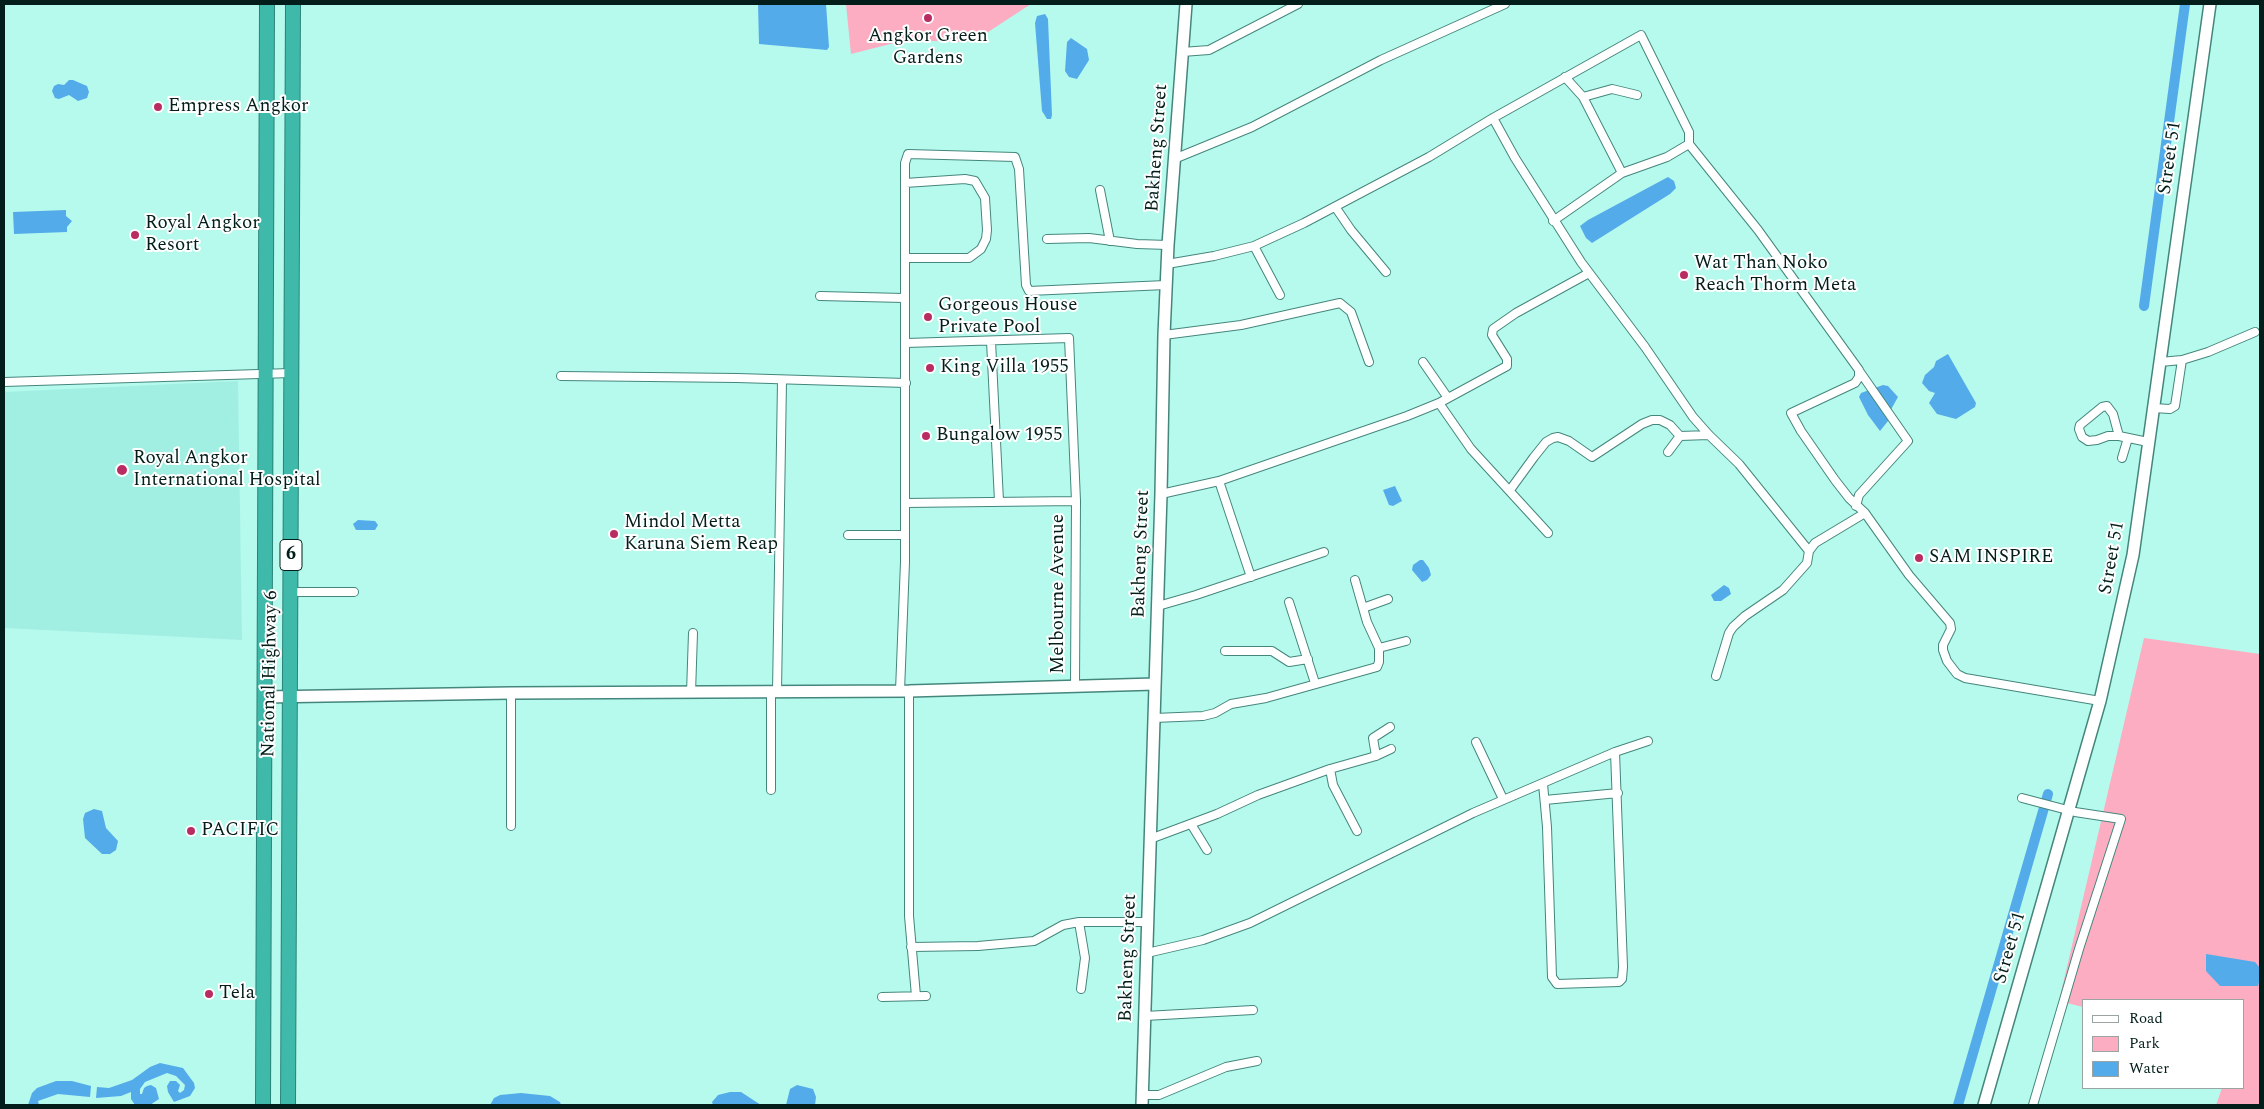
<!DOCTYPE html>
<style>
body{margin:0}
#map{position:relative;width:2264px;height:1109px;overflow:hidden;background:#b6faee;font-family:Spectral,serif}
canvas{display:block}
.frame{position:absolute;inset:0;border:5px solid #031e1a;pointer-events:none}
.legend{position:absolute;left:2082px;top:999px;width:162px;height:90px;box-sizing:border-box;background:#fff;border:1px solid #9aa5a3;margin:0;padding:6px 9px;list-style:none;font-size:15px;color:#031e1a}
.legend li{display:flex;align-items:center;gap:10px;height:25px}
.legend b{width:25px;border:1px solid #9aa5a3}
</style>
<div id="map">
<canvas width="2264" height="1109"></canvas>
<div class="frame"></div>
<ul class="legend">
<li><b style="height:6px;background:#fff"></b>Road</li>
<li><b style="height:14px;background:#fcadc1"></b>Park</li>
<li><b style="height:14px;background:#54abe9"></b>Water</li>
</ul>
</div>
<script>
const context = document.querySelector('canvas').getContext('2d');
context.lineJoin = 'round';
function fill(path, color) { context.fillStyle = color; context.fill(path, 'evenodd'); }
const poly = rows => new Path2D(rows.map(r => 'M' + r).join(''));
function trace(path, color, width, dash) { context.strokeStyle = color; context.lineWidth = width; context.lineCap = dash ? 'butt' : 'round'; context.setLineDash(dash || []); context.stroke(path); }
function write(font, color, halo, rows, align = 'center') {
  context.font = font + ' Spectral,serif'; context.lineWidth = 4; context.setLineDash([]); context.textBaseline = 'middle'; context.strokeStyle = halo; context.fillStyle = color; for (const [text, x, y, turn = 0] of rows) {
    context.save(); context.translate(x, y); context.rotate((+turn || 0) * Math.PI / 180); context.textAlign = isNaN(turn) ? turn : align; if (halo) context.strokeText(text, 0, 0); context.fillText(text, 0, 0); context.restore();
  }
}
const built = poly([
 [238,381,242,640,4,628,4,392]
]);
const green = poly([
 [846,4,1031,4,988,32,962,42,906,40,851,54],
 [2144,638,2260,654,2260,1105,2216,1105,2222,1088,2243,1088,2243,1000,2083,1000,2083,1007,2059,1001]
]);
const water = poly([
 [758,4,826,4,829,47,827,50,759,44],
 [1045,14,1048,19,1052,115,1051,119,1047,119,1042,111,1035,23,1037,16],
 [1071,38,1087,49,1089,60,1077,79,1069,77,1065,71,1067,42],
 [69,80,73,80,87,86,89,92,87,98,78,101,69,95,59,99,55,98,52,91,54,86,58,84,64,85],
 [1668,177,1674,181,1676,188,1670,194,1592,243,1586,238,1580,226,1588,220],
 [66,210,66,216,72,221,67,227,67,232,14,234,13,212],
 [1948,354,1976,403,1975,407,1956,419,1937,414,1929,403,1935,393,1929,391,1922,383,1925,375,1934,367,1936,361],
 [1883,385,1888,386,1898,397,1889,413,1888,421,1880,431,1868,415,1859,397,1861,393],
 [1395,486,1402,501,1393,506,1389,505,1383,490],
 [358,520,375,521,378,525,375,530,356,530,353,524],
 [1420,560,1423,560,1429,568,1431,575,1427,580,1422,582,1412,570,1413,565],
 [1724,585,1729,588,1731,594,1721,601,1714,601,1711,595],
 [94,809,102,811,106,828,118,841,116,850,110,854,102,854,85,838,83,819,85,813],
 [2206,954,2255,962,2260,968,2260,979,2258,986,2220,986,2206,971],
 [160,1063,183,1068,194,1083,195,1088,190,1096,174,1102,168,1092,167,1086,170,1081,176,1081,180,1085,178,1091,180,1093,184,1090,185,1085,176,1076,167,1073,145,1082,140,1089,140,1094,142,1094,144,1088,147,1086,151,1085,156,1088,159,1099,150,1105,135,1105,131,1099,131,1092,121,1096,96,1098,97,1087,109,1088,132,1080,150,1067],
 [56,1081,72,1081,91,1086,90,1097,58,1094,38,1101,39,1105,28,1105,32,1093,37,1088],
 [797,1085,813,1089,816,1097,815,1105,786,1105,790,1089],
 [730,1092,741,1092,761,1105,713,1105,712,1102,718,1095],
 [521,1093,550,1096,560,1102,561,1105,490,1105,494,1098,500,1095]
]);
const canal = poly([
 [2144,306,2185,4],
 [1958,1105,2048,794]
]);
const street = poly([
 [1182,52,1209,50,1298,4],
 [1565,77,1583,97,1622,173],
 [1583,97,1612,89,1637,95],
 [1493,118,1515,158,1581,262,1645,347,1693,417,1709,435,1739,464,1809,551],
 [1174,159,1252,127,1381,60,1505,4],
 [1100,190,1110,241],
 [1336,208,1351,230,1386,272],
 [1553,221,1622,173,1667,157,1689,144],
 [1047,239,1089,238,1137,244,1168,245],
 [1254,246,1280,295],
 [905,258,969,258,981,249,986,239,987,230,985,198,975,181,965,179,905,183],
 [1167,264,1214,256,1254,246,1304,223,1429,157,1493,118,1641,35,1689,132,1689,144,1758,230,1859,370,1859,377,1855,383,1791,413,1801,431,1835,480,1849,498,1865,513],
 [820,296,904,298],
 [1164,335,1241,325,1340,303,1351,312,1369,362],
 [991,341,999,501],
 [906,343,1069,338,1076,501,1075,686],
 [1423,362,1448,398],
 [2160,362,2182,360,2208,352,2255,332],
 [561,376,737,378,906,383],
 [4,382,291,373],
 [1439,403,1471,449,1548,533],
 [2153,408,2170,409,2175,406,2182,360],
 [2119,436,2113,414,2107,406,2102,407,2080,425,2079,429,2082,437,2088,441,2097,440,2108,436,2119,436,2148,442],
 [1668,452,1680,436,1709,435],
 [2122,458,2128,438],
 [1219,481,1251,577],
 [1510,490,1534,457,1546,442,1553,438,1558,437,1569,441,1592,457,1642,424,1652,420,1660,420,1670,425,1680,436],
 [1161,494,1219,481,1407,416,1439,403,1507,366,1507,359,1492,335,1493,329,1516,313,1589,273],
 [905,503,1076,501],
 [1856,506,1859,495,1908,441,1860,372],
 [848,535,905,535],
 [291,592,354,592],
 [1289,602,1315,683],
 [1158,606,1196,595,1324,552],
 [1363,608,1388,599],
 [1379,648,1406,641],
 [1225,651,1272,651,1289,662,1308,659],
 [1716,676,1729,633,1733,627,1745,616,1783,590,1807,563,1809,551,1815,543,1865,513,1909,575,1950,623,1951,629,1943,645,1943,650,1947,661,1957,674,1965,678,2100,701],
 [900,691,905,562,905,163,908,154,1015,157,1019,169,1026,285,1029,291,1166,285],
 [909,691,909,916,916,996],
 [771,692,771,790],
 [777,692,782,381],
 [691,693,693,633],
 [1154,718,1203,716,1215,713,1231,704,1266,698,1377,667,1379,662,1379,648,1367,622,1355,580],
 [1476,742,1503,799],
 [1376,756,1373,738,1390,727],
 [1330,769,1333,785,1357,831],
 [1543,784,1547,827,1552,977,1557,984,1619,982,1622,979,1623,967,1615,752],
 [2022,798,2075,812,2121,819,2079,949,2033,1105],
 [1545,800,1618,793],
 [1191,824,1207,850],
 [511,826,511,693],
 [1150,839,1217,814,1258,795,1330,769,1376,756,1391,749],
 [1079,922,1085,958,1081,989],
 [911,947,978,946,1034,941,1063,925,1079,922,1148,922],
 [1147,953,1203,940,1250,923,1473,813,1615,752,1648,741],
 [882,997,926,996],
 [1145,1016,1253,1010],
 [1142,1095,1159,1095,1226,1067,1257,1061]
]);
const secondary = poly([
 [264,697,511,693,909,691,1155,684],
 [1142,1105,1161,494,1164,335,1168,245,1186,4],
 [1984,1105,2100,701,2133,555,2210,4]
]);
const highway = poly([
 [263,1105,267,4],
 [288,1105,293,4]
]);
const markers = [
 [928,18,5,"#b92c62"],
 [158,107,5,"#b92c62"],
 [135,235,5,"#b92c62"],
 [1684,275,5,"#b92c62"],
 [928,317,5,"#b92c62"],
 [930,368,5,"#b92c62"],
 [926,436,5,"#b92c62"],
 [122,470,6,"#b92c62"],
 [614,534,5,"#b92c62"],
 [1919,558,5,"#b92c62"],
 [191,831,5,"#b92c62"],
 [209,994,5,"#b92c62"]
];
const shields = [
 [291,555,22]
];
const shieldNames = [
 ["6",291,555]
];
const poiNames = [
 ["Angkor Green",928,37,"center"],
 ["Gardens",928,59,"center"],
 ["Empress Angkor",168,107],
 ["Royal Angkor",145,224],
 ["Resort",145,246],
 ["Wat Than Noko",1694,264],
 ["Reach Thorm Meta",1694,286],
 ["Gorgeous House",938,306],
 ["Private Pool",938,328],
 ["King Villa 1955",940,368],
 ["Bungalow 1955",936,436],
 ["Royal Angkor",133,459],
 ["International Hospital",133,481],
 ["Mindol Metta",624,523],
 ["Karuna Siem Reap",624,545],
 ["SAM INSPIRE",1929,558],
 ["PACIFIC",201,831],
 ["Tela",219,994]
];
const streetNames = [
 ["Bakheng Street",1158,148,-86],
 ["Street 51",2171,158,-82],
 ["Bakheng Street",1142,554,-88],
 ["Street 51",2113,558,-80],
 ["Melbourne Avenue",1059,594,-90],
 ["National Highway 6",271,674,-89],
 ["Street 51",2011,948,-74],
 ["Bakheng Street",1129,958,-88]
];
fill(built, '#a1efe2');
fill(green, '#fcadc1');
fill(water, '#54abe9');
trace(canal, '#54abe9', 10);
trace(street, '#45867c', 10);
trace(secondary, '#45867c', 14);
trace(highway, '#2a8378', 16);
trace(street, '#fff', 8);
trace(secondary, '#fff', 11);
trace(highway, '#3fbaaa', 14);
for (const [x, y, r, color] of markers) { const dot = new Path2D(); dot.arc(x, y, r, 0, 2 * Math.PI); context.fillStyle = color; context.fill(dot); trace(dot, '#fff', 2); }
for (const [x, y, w] of shields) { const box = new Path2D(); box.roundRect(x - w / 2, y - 15.5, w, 31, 4); context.fillStyle = '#fff'; context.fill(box); trace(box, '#031e1a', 1); }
write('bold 18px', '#031e1a', null, shieldNames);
write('19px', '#031e1a', '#fff', poiNames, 'left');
write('19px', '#031e1a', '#fff', streetNames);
</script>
